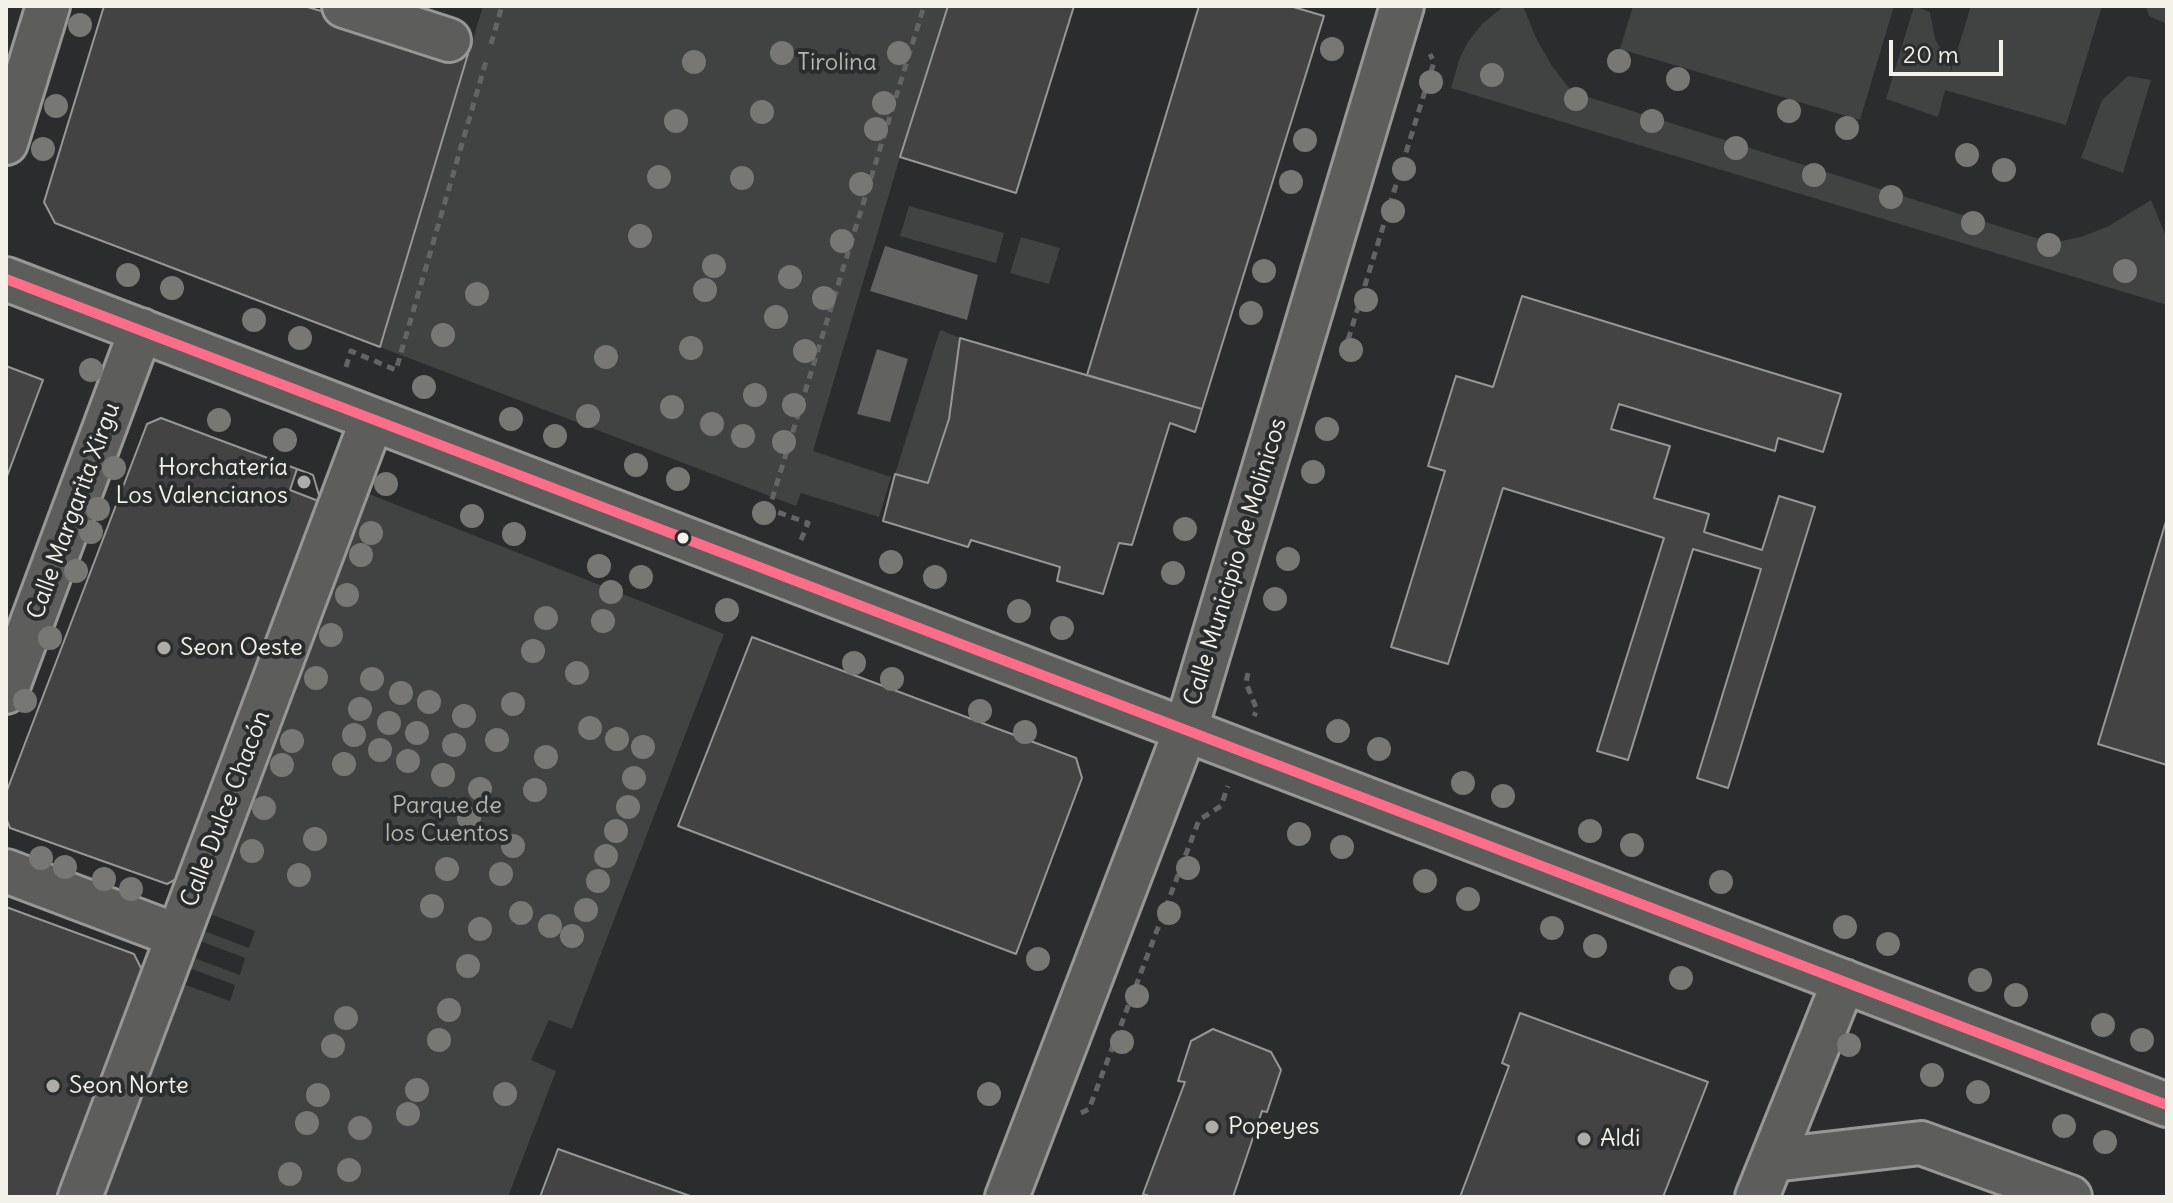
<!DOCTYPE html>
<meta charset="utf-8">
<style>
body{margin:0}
#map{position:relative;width:2173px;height:1203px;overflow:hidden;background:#2b2c2d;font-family:Delius,sans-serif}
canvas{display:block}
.frame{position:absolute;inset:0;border:8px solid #f4f1e8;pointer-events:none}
.scale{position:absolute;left:1889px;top:40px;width:114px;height:36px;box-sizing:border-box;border:4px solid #f4f1e8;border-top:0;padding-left:10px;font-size:24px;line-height:28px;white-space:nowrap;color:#f4f1e8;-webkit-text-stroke:6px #2a2d2e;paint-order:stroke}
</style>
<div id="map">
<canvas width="2173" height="1203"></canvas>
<div class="frame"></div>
<div class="scale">20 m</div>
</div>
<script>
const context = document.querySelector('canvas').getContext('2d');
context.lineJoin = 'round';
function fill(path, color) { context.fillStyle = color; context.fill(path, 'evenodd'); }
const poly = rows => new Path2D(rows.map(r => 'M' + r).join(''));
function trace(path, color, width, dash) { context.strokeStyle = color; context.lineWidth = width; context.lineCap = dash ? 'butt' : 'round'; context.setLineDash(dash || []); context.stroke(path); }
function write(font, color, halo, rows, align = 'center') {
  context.font = font + ' Delius,sans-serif'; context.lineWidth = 8; context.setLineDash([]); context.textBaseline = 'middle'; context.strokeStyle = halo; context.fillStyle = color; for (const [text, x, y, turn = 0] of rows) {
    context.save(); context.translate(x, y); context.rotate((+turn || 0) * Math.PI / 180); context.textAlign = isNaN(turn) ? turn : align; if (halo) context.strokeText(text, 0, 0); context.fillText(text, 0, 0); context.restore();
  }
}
const green = poly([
 [483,6,948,6,900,157,813,451,891,477,879,517,801,493,796,506,380,347],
 [1504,6,1523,6,1536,38,1552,66,1572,92,2052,243,2081,237,2109,226,2151,200,2167,239,2167,305,1451,88,1460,57,1468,42,1482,24],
 [1633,6,1894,6,1860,120,1620,49],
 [1914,6,1930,12,1935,39,1951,67,1949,77,1971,6,2102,6,2066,125,1945,90,1938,117,1886,99],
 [2146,6,2167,6,2167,24,2149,16],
 [2128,76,2151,80,2123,173,2081,158,2102,100],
 [909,206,1004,233,996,263,900,236],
 [1021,237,1060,248,1049,284,1010,273],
 [940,330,960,338,949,419,928,483,895,474],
 [369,494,724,634,572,1029,549,1020,531,1060,556,1071,508,1197,104,1197,183,984,230,1001,235,985,189,968,194,958,240,975,245,958,200,941,204,931,249,948,255,931,210,914]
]);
const water = poly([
 [885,246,978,275,967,320,870,291],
 [877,349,908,359,890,422,857,414]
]);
const building = poly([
 [104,6,304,6,468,54,380,347,55,223,44,202,104,6],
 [948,6,1074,6,1016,193,900,157,948,6],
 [1199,6,1290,6,1324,16,1202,409,1087,375,1199,6],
 [1522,296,1841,394,1823,452,1778,438,1775,451,1619,404,1611,429,1670,446,1654,498,1709,514,1704,532,1762,550,1779,496,1815,507,1728,788,1697,778,1761,569,1693,549,1628,760,1597,751,1664,538,1503,488,1448,664,1391,647,1445,471,1428,466,1456,376,1493,387,1522,296],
 [960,338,1202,409,1195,432,1170,423,1132,545,1119,543,1103,594,1057,581,1060,567,971,540,968,547,883,521,895,474,928,483,949,419,960,338],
 [6,366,43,380,6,479,6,366],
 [161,418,313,475,321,502,184,875,167,884,10,828,6,818,6,793,147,424,161,418],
 [297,469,313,475,321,502,290,490,297,469],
 [2167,518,2167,765,2098,744,2167,518],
 [752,637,1076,758,1082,778,1016,954,678,826,752,637],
 [6,907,134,954,145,976,56,1197,6,1197,6,907],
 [1520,1013,1708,1082,1663,1197,1460,1197,1509,1066,1502,1063,1520,1013],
 [1213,1029,1271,1052,1281,1070,1267,1112,1262,1111,1233,1197,1152,1197,1143,1194,1185,1082,1178,1081,1191,1041,1213,1029],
 [558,1149,693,1197,540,1197,558,1149]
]);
const path = poly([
 [491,44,502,6],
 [1344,353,1434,62,1430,54],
 [346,367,351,351,396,370,487,58],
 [801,540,808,523,769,509,924,6],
 [1248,673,1246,683,1257,710,1254,716],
 [1081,1113,1089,1109,1199,820,1221,806,1228,786]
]);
const minor = poly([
 [344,6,449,40],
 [6,143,48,6],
 [6,279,2167,1105],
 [6,692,141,330],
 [6,871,178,936],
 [1773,1160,1921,1143,2070,1197],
 [80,1197,372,420],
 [1007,1197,1186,729,1402,6],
 [1757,1197,1844,981]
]);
const bus1 = poly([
 [6,279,2167,1105]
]);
const trees = [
 [80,25],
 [1332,49],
 [782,53],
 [899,53],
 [1619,61],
 [694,62],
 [1492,75],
 [1678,79],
 [1431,82],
 [1576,99],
 [884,103],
 [56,106],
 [1789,111],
 [762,112],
 [676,121],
 [1652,121],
 [1847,128],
 [876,129],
 [1305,140],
 [1736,148],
 [43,149],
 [1967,155],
 [1404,169],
 [2004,170],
 [1814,175],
 [659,177],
 [742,178],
 [1291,182],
 [861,184],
 [1891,197],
 [1393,211],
 [1973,223],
 [640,236],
 [842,241],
 [2049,245],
 [714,266],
 [1264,271],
 [2125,271],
 [128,275],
 [790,277],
 [172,288],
 [705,290],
 [477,294],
 [824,298],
 [1366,300],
 [1251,313],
 [776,317],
 [254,320],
 [443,335],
 [300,338],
 [691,348],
 [1351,350],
 [805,351],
 [606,357],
 [91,370],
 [424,387],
 [755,395],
 [794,405],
 [672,407],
 [588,416],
 [511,419],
 [219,420],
 [712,424],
 [1327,429],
 [555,436],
 [743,436],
 [285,440],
 [784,442],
 [636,465],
 [114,468],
 [1313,472],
 [678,479],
 [386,484],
 [98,509],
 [764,513],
 [472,516],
 [1185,529],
 [91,532],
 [371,533],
 [514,534],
 [361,555],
 [1288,559],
 [891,562],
 [599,566],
 [76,571],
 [1173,573],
 [641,577],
 [935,577],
 [611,592],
 [347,595],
 [1275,599],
 [727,610],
 [1019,611],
 [546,618],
 [603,621],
 [1062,628],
 [331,635],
 [50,638],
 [533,651],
 [854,663],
 [577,673],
 [316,678],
 [372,679],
 [892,679],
 [401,693],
 [25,701],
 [429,702],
 [513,704],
 [360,709],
 [980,711],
 [464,716],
 [389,723],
 [590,728],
 [1338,731],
 [1025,732],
 [417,733],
 [354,735],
 [617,739],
 [497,740],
 [292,741],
 [454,745],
 [643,747],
 [1379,749],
 [380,750],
 [546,757],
 [408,761],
 [344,764],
 [282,765],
 [443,775],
 [634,778],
 [1463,783],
 [480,789],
 [535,790],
 [1503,796],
 [628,807],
 [264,808],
 [469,818],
 [616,831],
 [1590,831],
 [1299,834],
 [315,839],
 [1632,845],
 [513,846],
 [1342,847],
 [252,851],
 [606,856],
 [41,858],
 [65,867],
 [1188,868],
 [447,869],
 [501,874],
 [299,875],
 [104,879],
 [598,881],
 [1425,881],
 [1721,882],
 [131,889],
 [1468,899],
 [432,906],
 [586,910],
 [521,913],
 [1169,913],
 [550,926],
 [1845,927],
 [1552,928],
 [480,929],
 [572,936],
 [1888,944],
 [1595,946],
 [1038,959],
 [468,966],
 [1681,978],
 [1980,980],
 [2016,995],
 [1137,996],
 [449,1010],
 [346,1018],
 [2103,1025],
 [439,1040],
 [2142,1040],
 [1122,1042],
 [1849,1045],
 [333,1046],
 [1932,1075],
 [417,1090],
 [1978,1092],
 [505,1094],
 [989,1094],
 [318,1095],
 [408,1114],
 [307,1123],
 [2064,1126],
 [360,1128],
 [2105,1142],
 [349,1170],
 [290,1174]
];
const markers = [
 [304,482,8,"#aeaca7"],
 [683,538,7,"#f4f1e8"],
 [164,648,8,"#aeaca7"],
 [53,1086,8,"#aeaca7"],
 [1212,1127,8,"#aeaca7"],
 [1584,1139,8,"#aeaca7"]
];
const parkNames = [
 ["Tirolina",837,63],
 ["Parque de",447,806],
 ["los Cuentos",447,834]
];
const poiNames = [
 ["Horchatería",288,468,"right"],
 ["Los Valencianos",288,496,"right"],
 ["Seon Oeste",180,648],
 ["Seon Norte",69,1086],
 ["Popeyes",1228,1127],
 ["Aldi",1600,1139]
];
const streetNames = [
 ["Calle Margarita Xirgu",74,511,-70],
 ["Calle Municipio de Molinicos",1236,562,-73],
 ["Calle Dulce Chacón",226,809,-69]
];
fill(green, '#414242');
fill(water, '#626361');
fill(building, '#434344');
trace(building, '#979796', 2);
trace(minor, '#979796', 48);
trace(path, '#646464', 5, [8, 6]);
trace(minor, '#5d5d5c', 42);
trace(bus1, '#fb6d88', 10);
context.fillStyle = '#777774';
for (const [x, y] of trees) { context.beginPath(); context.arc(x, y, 12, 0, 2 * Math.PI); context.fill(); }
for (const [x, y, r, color] of markers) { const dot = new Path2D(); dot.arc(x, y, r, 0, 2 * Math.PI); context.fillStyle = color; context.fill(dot); trace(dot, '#2a2d2e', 3); }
write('24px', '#b6b5af', '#2a2d2e', parkNames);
write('24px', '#f4f1e8', '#2a2d2e', poiNames, 'left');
write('24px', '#f4f1e8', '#2a2d2e', streetNames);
</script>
